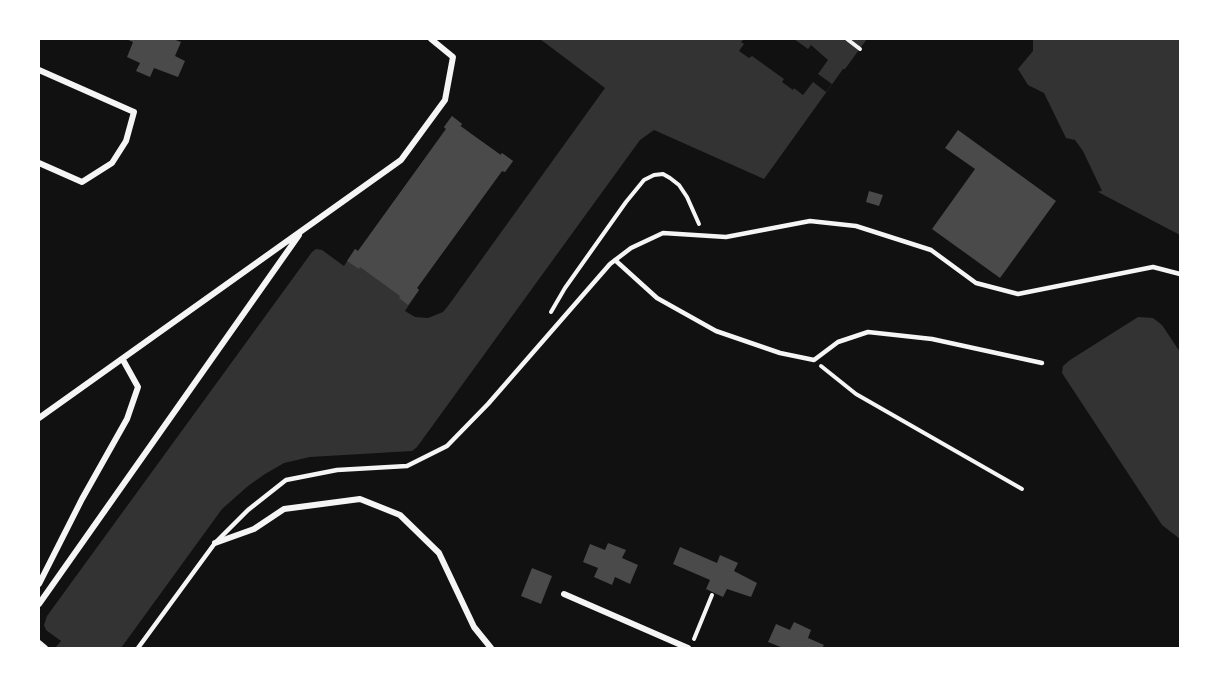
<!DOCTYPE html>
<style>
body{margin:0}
#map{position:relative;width:1219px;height:687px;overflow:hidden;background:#111;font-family:"Crimson Pro",serif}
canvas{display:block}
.frame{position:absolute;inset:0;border:40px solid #fff;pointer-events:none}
</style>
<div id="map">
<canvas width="1219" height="687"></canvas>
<div class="frame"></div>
</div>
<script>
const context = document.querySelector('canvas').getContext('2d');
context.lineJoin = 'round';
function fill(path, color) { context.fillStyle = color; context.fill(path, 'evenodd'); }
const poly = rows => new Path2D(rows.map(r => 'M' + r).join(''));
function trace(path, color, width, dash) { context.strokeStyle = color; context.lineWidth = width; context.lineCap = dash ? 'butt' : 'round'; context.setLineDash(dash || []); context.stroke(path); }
const water = poly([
 [540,39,867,39,845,69,843,69,764,179,654,130,640,140,417,447,412,451,310,457,284,463,265,474,248,486,222,509,121,648,55,648,61,641,46,630,44,625,47,616,312,252,316,249,322,250,344,266,355,249,358,251,446,129,444,127,452,116,462,124,461,126,500,155,502,153,513,161,505,172,502,171,417,288,419,290,405,311,415,317,428,318,443,312,448,306,605,88],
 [990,39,1180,39,1180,235,1098,192],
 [1138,317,1153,318,1162,325,1180,352,1180,539,1162,525,1062,373,1063,366,1070,360]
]);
const pier = poly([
 [744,39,794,39,808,49,811,45,828,60,818,74,832,84,826,92,813,82,803,95,794,88,793,90,782,82,784,79,752,56,749,58,739,51,744,44,741,42],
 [987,39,1033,39,1033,51,1018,69,1028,85,1044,93,1066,138,1075,140,1083,151,1102,191,1094,192,1053,148,1023,130,1008,105]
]);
const building = poly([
 [126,39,173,39,181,42,175,56,185,61,178,77,154,68,150,77,136,71,140,63,127,57,133,42],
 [452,116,462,124,460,126,501,155,502,153,513,161,505,172,502,171,417,288,419,290,408,305,399,298,400,296,360,267,359,269,347,261,355,249,358,251,446,129,444,127],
 [958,130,1056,201,1000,278,932,229,975,169,945,148],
 [869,191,883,195,879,206,866,202],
 [608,543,626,550,622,558,638,565,630,584,615,577,612,585,594,577,598,568,583,562,590,544,605,550],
 [680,547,717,563,720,555,738,563,734,571,757,583,751,597,727,589,723,597,706,589,710,580,673,564],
 [532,568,552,576,541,604,521,596],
 [794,622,811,630,808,638,824,645,822,648,783,648,768,642,776,624,790,630]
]);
const path = poly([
 [847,39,860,49],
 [551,312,565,288,626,202,644,180,654,175,663,174,670,178,679,185,687,197,699,224],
 [821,366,856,394,1022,489],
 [694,639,712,595]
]);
const service = poly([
 [615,260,657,298,716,331,780,353,814,360,838,342,868,332,932,339,1042,363],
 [138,648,215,543,248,510,286,480,337,470,407,466,447,446,488,404,610,264,631,248,663,233,726,237,810,221,856,226,931,250,976,283,1018,294,1153,267,1180,274]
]);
const minor = poly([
 [39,70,134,112,126,141,112,163,82,182,39,163],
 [39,418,401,160,445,100,453,57,431,39],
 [215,543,254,529,284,509,360,499,400,515,439,553,474,627,491,648],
 [39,584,82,499,127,419,138,387,123,360],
 [564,594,688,648],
 [39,604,299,235],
 [39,643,45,648]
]);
fill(water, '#333');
fill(pier, '#111');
fill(building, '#4a4a4a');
trace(path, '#f5f5f5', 4);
trace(service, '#f5f5f5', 4.5);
trace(minor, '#f5f5f5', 6);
</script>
